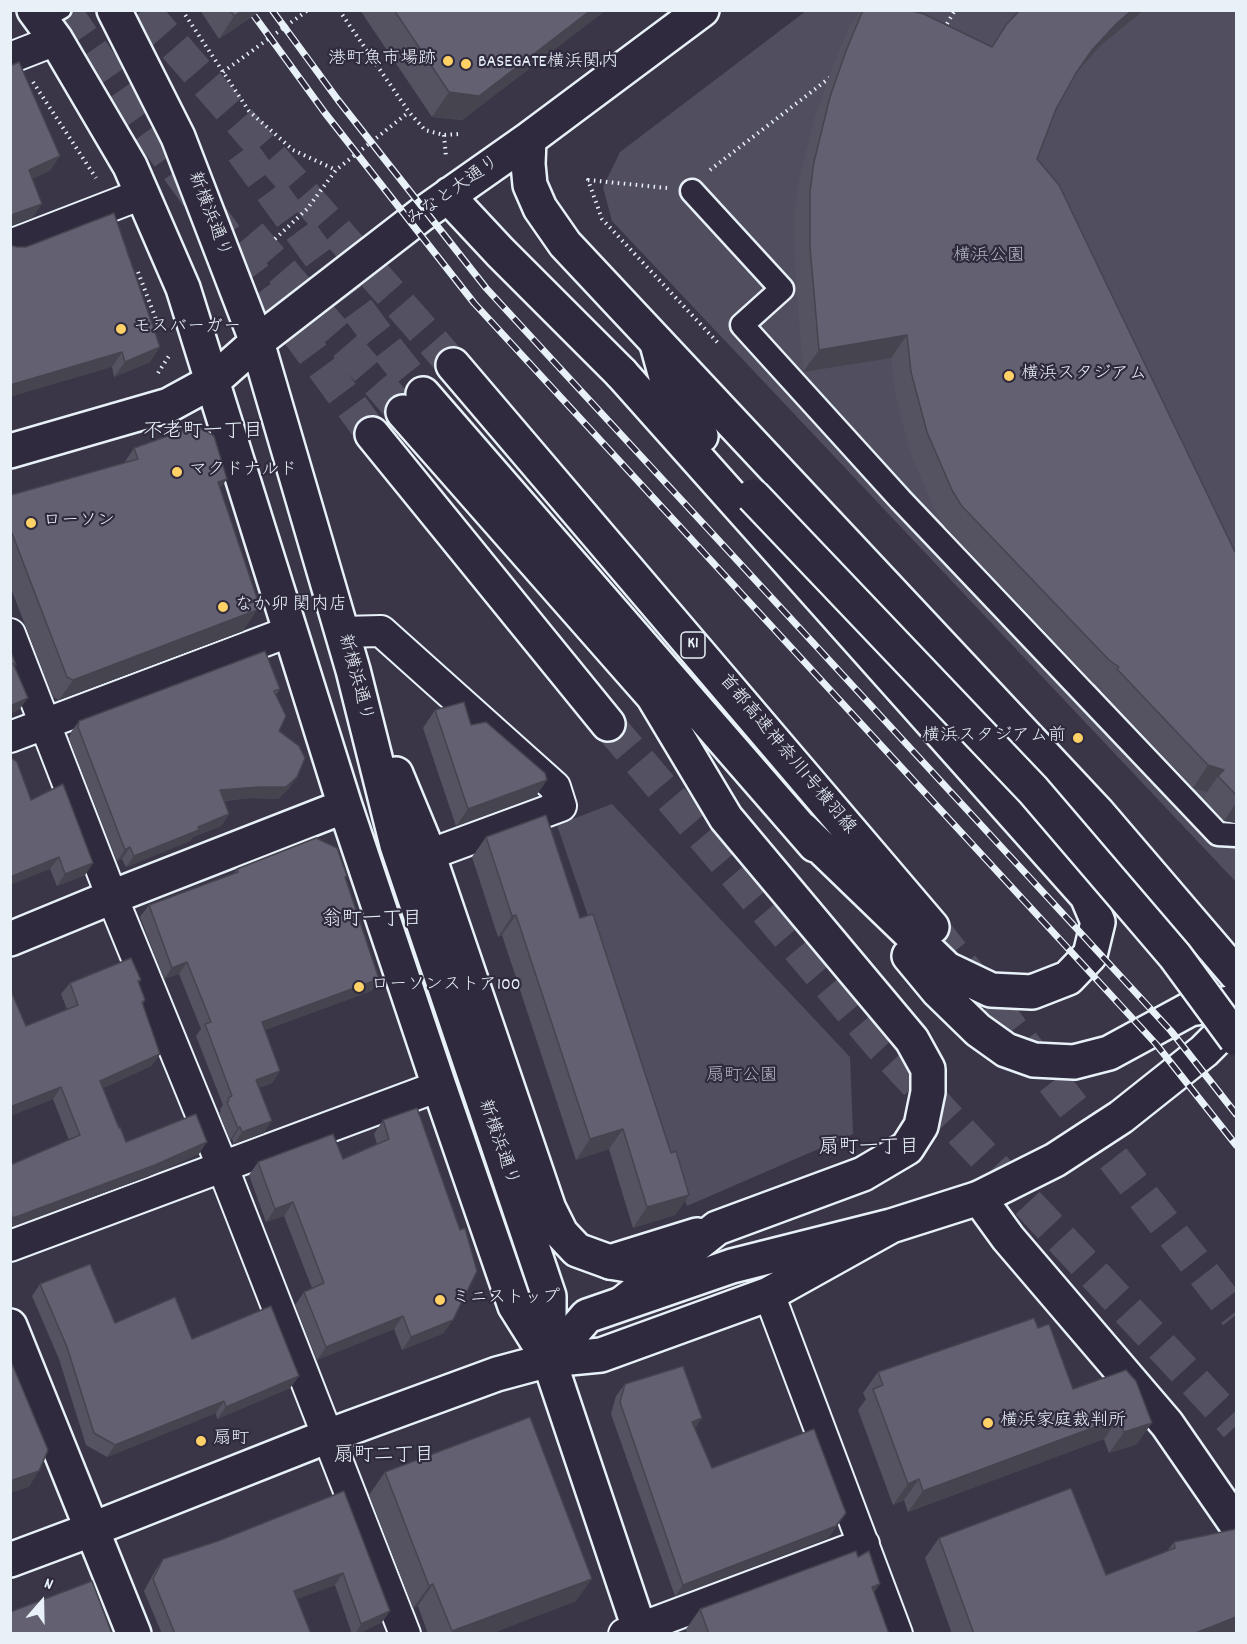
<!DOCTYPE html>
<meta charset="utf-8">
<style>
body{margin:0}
#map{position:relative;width:1247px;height:1644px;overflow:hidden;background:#3a3648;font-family:Dekko,sans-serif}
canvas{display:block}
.frame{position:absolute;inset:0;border:12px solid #e8f1f8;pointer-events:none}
.north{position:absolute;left:12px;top:1572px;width:60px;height:60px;-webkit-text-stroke:4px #2f2a3d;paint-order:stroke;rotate:20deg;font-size:16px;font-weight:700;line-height:24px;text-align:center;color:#e8f1f8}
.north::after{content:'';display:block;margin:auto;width:21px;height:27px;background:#e8f1f8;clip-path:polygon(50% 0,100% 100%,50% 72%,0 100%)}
</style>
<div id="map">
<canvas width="1247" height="1644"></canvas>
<div class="frame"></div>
<div class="north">N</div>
</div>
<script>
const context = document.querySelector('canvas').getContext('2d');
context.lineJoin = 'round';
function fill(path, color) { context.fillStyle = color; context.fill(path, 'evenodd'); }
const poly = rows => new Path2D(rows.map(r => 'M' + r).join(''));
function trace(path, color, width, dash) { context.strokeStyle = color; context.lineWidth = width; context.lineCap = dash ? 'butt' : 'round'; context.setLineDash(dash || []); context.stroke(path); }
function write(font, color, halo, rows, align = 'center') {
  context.font = font + ' Dekko,"Klee One",sans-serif'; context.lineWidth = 4.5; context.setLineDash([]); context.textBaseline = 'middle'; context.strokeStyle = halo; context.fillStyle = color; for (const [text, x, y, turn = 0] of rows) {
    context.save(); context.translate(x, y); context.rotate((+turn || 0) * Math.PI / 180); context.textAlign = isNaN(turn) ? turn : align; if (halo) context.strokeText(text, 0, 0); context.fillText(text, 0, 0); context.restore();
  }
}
const green = poly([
 [806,11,1236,11,1236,882,612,221,603,187,620,152],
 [612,804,850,1057,853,1134,687,1206,557,825]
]);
const motorwayTunnel = poly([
 [64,10,132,108,372,434],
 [143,10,453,365],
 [242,151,376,334,423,394],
 [250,234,403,412],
 [608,724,880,1045,1236,1426],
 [932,927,1236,1315]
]);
const path = poly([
 [182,10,249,111,293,150,336,170],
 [339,10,409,112,425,130,444,135,459,134],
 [944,29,955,10],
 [223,72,308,10],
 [33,82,96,178],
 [444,135,446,157],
 [710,170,832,76],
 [667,188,588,180,602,219,720,345],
 [275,239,307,209,336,170,409,112],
 [138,272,159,327],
 [158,373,169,356,169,354]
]);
const service = poly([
 [42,22,63,10]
]);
const pedestrian = poly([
 [692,191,782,289,742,325,900,499,1218,834,1236,835]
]);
const minor = poly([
 [10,58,56,40],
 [10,245,142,194],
 [342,632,381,631,555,787,561,806,428,855],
 [10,634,112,897,223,1168,405,1634],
 [10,737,291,631],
 [10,1246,439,1086],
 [769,1294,897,1634],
 [624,1634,864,1544]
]);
const tertiary = poly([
 [34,10,56,40,130,166,183,288,345,806,439,1086,515,1306,549,1360,641,1634],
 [114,10,178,137,257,342,353,670,397,845,549,1296,549,1360],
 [529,139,528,164,530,185,540,208,565,244,1098,813,1236,974],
 [450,194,458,207,500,252,621,373],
 [10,451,169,405,213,381,257,342,421,215,529,139,702,10],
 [396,774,423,839,549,1209,561,1233,577,1250,610,1262,639,1267],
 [10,939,112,897,345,806],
 [979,1198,1008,1238,1167,1424,1236,1524],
 [10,1326,134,1634]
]);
const primary = poly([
 [549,1360,587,1316,732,1266,891,1226,979,1198,1055,1160,1121,1117,1204,1051,1236,1019],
 [10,1560,93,1529,328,1436,497,1374,549,1360,601,1355,769,1294,891,1226]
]);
const motorway = poly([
 [657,344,669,388,684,415,701,436],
 [453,365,932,927],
 [621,373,1087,896,1098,922,1090,955,1068,978,1032,992,991,990,947,969,802,829],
 [423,394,815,845],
 [403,412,653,696,726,818,912,1040,928,1069,928,1092,921,1126,907,1148,863,1174,717,1228,623,1303],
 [372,434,608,724],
 [909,956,938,991,978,1030,1006,1050,1034,1060,1074,1062,1109,1053,1190,1009,1236,1002],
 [610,1262,697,1235]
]);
const rail = poly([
 [250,10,325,113,474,303,1156,1044,1236,1145],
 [272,10,338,100,486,288,1171,1031,1236,1114]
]);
const motorwayBridge = poly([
 [753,496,1033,790,1175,956,1236,1039]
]);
const wall = poly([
 [200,10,262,10,219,39],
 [360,10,606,10,462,120,432,117],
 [861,10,907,10,990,46,1006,25,1020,10,1144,10,1100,46,1077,72,1056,109,1037,159,1235,552,1236,553,1236,823,1224,821,1203,798,1207,792,1193,788,1101,691,1103,689,1093,683,945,527,936,512,911,455,895,394,891,358,803,372,795,269,794,214,798,185,814,120,830,73,850,25],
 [10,245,150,362,114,377,112,367],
 [134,448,227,479,220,488,256,608,243,631,59,700,53,697,10,586,10,495,124,463],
 [280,689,276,695,279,731,297,777,289,788,278,799,250,798,224,801,229,814,221,826,193,837,190,841,126,867,122,859,117,861,69,739,71,732,79,721],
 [435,710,471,725,547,780,535,797,456,826,423,728],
 [31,800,93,863,85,875,57,886,50,869],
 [486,837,580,918,671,1153,689,1195,675,1215,633,1228,609,1149,576,1160,502,935,498,937,472,857],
 [237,869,345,879,379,979,371,991,265,1030,280,1071,272,1083,259,1088,264,1133,234,1144,232,1139,230,1140,219,1113,221,1111,220,1109,223,1105,196,1036,201,1029,179,974,164,979,140,917,149,905,233,874],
 [141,980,139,983,145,1000,143,1004,160,1054,151,1066,103,1088,119,1128,126,1142,199,1154,147,1177,10,1227,10,1165,69,1140,53,1099,10,1116,10,989,26,1026,67,1009,61,994,70,983],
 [383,1120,444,1333,402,1350,394,1329,317,1360,295,1305,304,1292,312,1288,284,1216,266,1222,249,1175,258,1162,343,1159,377,1144,374,1134],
 [40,1284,115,1323,192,1339,299,1376,290,1388,217,1419,216,1413,107,1457,86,1445,59,1359,32,1296],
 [1038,1328,1073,1389,1126,1370,1137,1444,1109,1453,1104,1439,908,1512,904,1500,893,1505,858,1410,866,1399,863,1393,878,1372],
 [625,1384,702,1418,695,1428,712,1468,846,1513,828,1538,675,1596,611,1414,616,1396],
 [385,1472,576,1601,490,1634,428,1634,418,1606,413,1608,369,1495],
 [344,1491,390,1611,382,1622,358,1634,352,1634,335,1585,297,1599,311,1634,162,1634,144,1591,155,1571,163,1559,218,1541],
 [1236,1529,1236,1632,1232,1634,952,1634,925,1558,939,1538,1106,1575,1168,1550,1174,1542],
 [874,1592,889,1634,687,1634,686,1629,700,1609]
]);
const shadedWall = poly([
 [243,10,262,10,219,39,234,16],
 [591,10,606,10,462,120,432,117,449,92],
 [1132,10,1144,10,1100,46,1077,72,1092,50,1116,24],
 [60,156,50,171,19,185,29,170],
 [42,204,32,218,10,226,10,217,14,214],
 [907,335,891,358,803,372,819,350],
 [160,347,150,362,114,377,125,362],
 [122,352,112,367,10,397,10,385],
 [227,479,212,499,218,482],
 [259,604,253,612,257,610,243,631,59,700,73,680],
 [28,698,19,710,10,714,10,706],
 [1208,765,1224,770,1218,776,1207,792,1193,788],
 [297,777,289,788,278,799,250,798,212,802,220,790],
 [547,780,535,797,456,826,468,809],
 [1236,803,1236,823,1224,821],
 [229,814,221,826,193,837,190,841,126,867,134,856,198,827],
 [130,847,122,859,117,861,125,850],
 [59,857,50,869,10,885,10,877],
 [93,863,85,875,57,886,65,874],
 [516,915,502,935,498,937,512,916],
 [187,962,179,974,164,979,172,968],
 [379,979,371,991,254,1034,262,1022],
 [160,1054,151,1066,92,1093,100,1081],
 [280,1071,272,1083,248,1092,256,1080],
 [61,1087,53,1099,10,1116,10,1107],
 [272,1121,264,1133,234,1144,242,1132],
 [240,1127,232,1139,230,1140,238,1128],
 [623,1129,609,1149,576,1160,590,1139],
 [207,1142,199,1154,147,1177,10,1227,10,1221,13,1218],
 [689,1195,675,1215,633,1228,647,1207],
 [293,1202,284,1216,266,1222,275,1209],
 [403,1316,394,1329,317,1360,326,1347],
 [453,1320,444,1333,402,1350,411,1337],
 [299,1376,290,1388,217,1419,226,1407],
 [224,1401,216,1413,107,1457,115,1445],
 [702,1418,694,1429,692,1422],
 [1119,1418,1104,1439,908,1512,923,1491],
 [1152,1423,1137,1444,1109,1453,1124,1432],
 [39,1471,29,1487,10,1493,10,1481],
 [919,1479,904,1500,893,1505,908,1484],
 [836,1526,828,1538,675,1596,683,1585],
 [343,1573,335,1585,286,1603,294,1591],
 [592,1579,576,1601,490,1634,450,1634,452,1631],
 [433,1584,418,1606,413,1608,429,1586],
 [880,1584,866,1604,872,1587],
 [390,1611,382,1622,358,1634,355,1634,361,1624],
 [1236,1617,1236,1632,1232,1634,1193,1634]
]);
const building = poly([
 [230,10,243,10,234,16,230,10],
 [394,10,591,10,479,96,449,92,394,10],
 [863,10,907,10,924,14,992,47,1006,25,1020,10,1132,10,1116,24,1092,50,1076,73,1056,109,1037,159,1059,185,1235,552,1236,553,1236,795,1218,776,1224,770,1208,765,1117,669,1119,667,1109,660,961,505,952,490,927,432,911,372,907,335,819,350,810,247,810,192,814,162,830,97,846,51,863,10],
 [19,62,60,156,29,170,42,204,14,214,10,217,10,66,19,62],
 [114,213,160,347,125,362,122,352,10,385,10,245,17,247,26,247,114,213],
 [196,426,214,436,227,479,218,482,259,604,255,605,257,610,73,680,67,677,10,528,11,495,138,459,134,448,196,426],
 [265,651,280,689,274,691,286,716,279,731,299,746,305,758,297,777,286,787,259,787,220,790,229,814,198,827,199,830,134,856,130,847,125,850,78,727,79,721,265,651],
 [11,652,16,665,13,663,28,698,10,706,10,653,11,652],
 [464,702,471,725,486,722,545,773,547,780,468,809,435,710,464,702],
 [10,757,17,762,31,800,63,784,93,863,65,874,59,857,10,877,10,757],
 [546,815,580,918,593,914,671,1153,676,1151,689,1195,647,1207,623,1129,590,1139,516,915,512,916,486,837,546,815],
 [316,838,337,848,347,876,345,877,379,979,262,1022,280,1071,256,1080,272,1121,242,1132,240,1127,238,1128,227,1102,229,1101,228,1098,232,1096,205,1024,211,1022,187,962,172,968,149,905,238,872,237,869,316,838],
 [131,958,141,980,138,981,145,1000,142,1002,160,1054,100,1081,119,1128,120,1127,126,1142,196,1114,207,1142,155,1165,13,1218,10,1212,10,1165,80,1135,61,1087,10,1107,10,989,26,1026,78,1005,70,983,131,958],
 [417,1108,460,1230,465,1228,477,1271,453,1320,411,1337,403,1316,326,1347,304,1292,324,1283,293,1202,275,1209,258,1162,333,1134,343,1159,389,1139,383,1120,417,1108],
 [90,1264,115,1323,175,1297,192,1339,271,1306,299,1376,226,1407,224,1401,115,1445,94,1433,67,1347,40,1284,90,1264],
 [1034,1318,1038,1328,1049,1324,1073,1389,1126,1370,1136,1381,1152,1423,1124,1432,1119,1418,923,1491,919,1479,908,1484,873,1389,883,1385,878,1372,1034,1318],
 [10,1359,48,1450,39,1471,10,1481,10,1359],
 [683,1366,702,1418,692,1422,712,1468,814,1429,846,1513,836,1526,683,1585,620,1402,625,1384,683,1366],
 [530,1417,592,1579,452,1631,433,1584,429,1586,385,1472,530,1417],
 [1071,1488,1106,1575,1175,1548,1174,1542,1236,1529,1236,1617,1193,1634,974,1634,939,1538,1071,1488],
 [344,1491,390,1611,361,1624,343,1573,294,1591,311,1634,175,1634,153,1579,163,1559,218,1541,344,1491],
 [856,1551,858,1557,869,1551,880,1584,872,1587,889,1634,709,1634,700,1609,856,1551],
 [92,1581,112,1634,10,1634,10,1612,92,1581]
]);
const markers = [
 [448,61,6,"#ffd166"],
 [466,64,6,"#ffd166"],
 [121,329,6,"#ffd166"],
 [1009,376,6,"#ffd166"],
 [177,472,6,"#ffd166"],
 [31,523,6,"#ffd166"],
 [223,607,6,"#ffd166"],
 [1078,738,6,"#ffd166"],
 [359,987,6,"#ffd166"],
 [440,1300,6,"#ffd166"],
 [988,1423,6,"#ffd166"],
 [201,1441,6,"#ffd166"]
];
const shields = [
 [693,645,24]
];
const shieldNames = [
 ["K1",693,645]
];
const poiNames = [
 ["港町魚市場跡",436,61,"right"],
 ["BASEGATE横浜関内",478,64],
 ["モスバーガー",133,329],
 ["横浜スタジアム",1021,376],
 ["マクドナルド",189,472],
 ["ローソン",43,523],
 ["なか卯 関内店",235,607],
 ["横浜スタジアム前",1066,738,"right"],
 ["ローソンストア100",371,987],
 ["ミニストップ",452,1300],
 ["横浜家庭裁判所",1000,1423],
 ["扇町",213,1441]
];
const streetNames = [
 ["みなと大通り",454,192,-35],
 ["新横浜通り",208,215,69],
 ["新横浜通り",354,678,75],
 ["首都高速神奈川1号横羽線",786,755,50],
 ["新横浜通り",497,1143,71]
];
const parkNames = [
 ["横浜公園",989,258],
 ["扇町公園",742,1078]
];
const neighbourhoodNames = [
 ["不老町一丁目",203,433],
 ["翁町一丁目",372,921],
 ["扇町一丁目",869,1149],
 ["扇町二丁目",384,1457]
];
fill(green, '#504e5f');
trace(motorwayTunnel, '#545262', 33, [33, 16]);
trace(service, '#e8f1f8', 20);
trace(pedestrian, '#e8f1f8', 27);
trace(minor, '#e8f1f8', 34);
trace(tertiary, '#e8f1f8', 38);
trace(primary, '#e8f1f8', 38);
trace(motorway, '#e8f1f8', 38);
trace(path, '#e8f1f8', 4, [1.5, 4.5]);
trace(service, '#2f2a3d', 15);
trace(pedestrian, '#2f2a3d', 22);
trace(minor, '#2f2a3d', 30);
trace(tertiary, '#2f2a3d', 33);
trace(primary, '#2f2a3d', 33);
trace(motorway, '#2f2a3d', 33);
trace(rail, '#e8f1f8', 7);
trace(rail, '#2f2a3d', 4.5, [14]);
trace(motorwayBridge, '#e8f1f8', 38, []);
trace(motorwayBridge, '#2f2a3d', 33);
fill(wall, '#555361');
fill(shadedWall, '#45444f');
fill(building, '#636171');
trace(building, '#45444f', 1.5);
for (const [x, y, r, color] of markers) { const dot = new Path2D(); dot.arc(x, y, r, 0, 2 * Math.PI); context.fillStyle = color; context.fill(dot); trace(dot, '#2f2a3d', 2); }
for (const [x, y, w] of shields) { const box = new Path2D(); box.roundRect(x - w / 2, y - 13, w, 26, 4.5); context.fillStyle = '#2f2a3d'; context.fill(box); trace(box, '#e8f1f8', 1.5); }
write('bold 16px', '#e8f1f8', null, shieldNames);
write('18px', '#e8f1f8', '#2f2a3d', poiNames, 'left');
write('18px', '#e8f1f8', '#2f2a3d', streetNames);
write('18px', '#b3b8c2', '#2f2a3d', parkNames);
write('20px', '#e8f1f8', '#2f2a3d', neighbourhoodNames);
</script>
